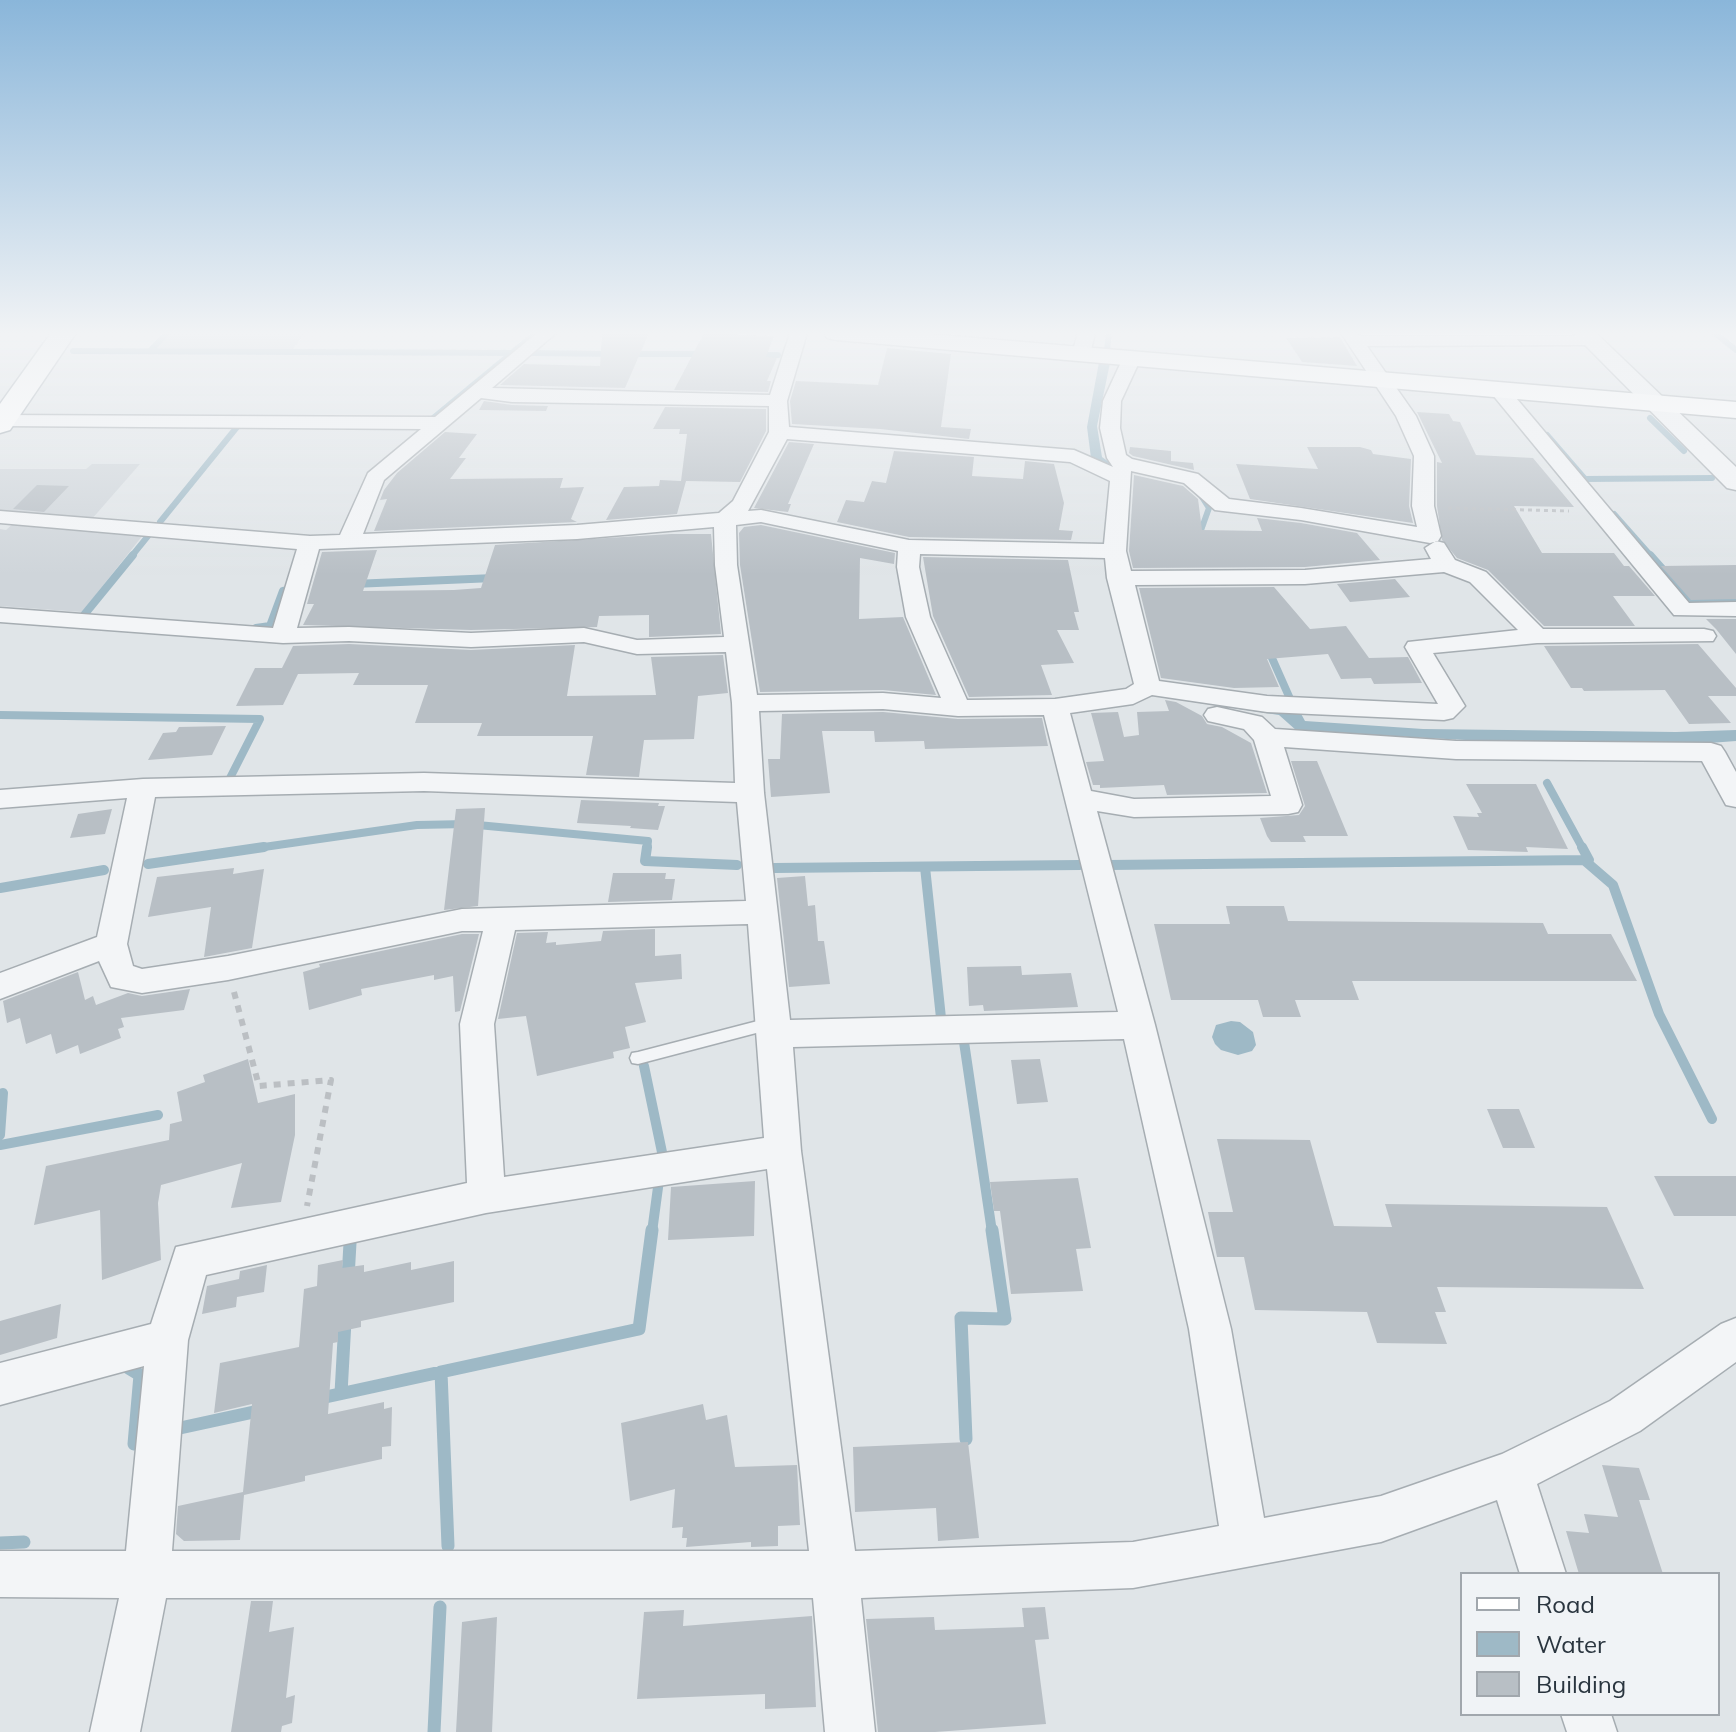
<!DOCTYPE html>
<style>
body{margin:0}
#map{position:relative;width:1736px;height:1732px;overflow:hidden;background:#e0e5e8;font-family:Mulish,sans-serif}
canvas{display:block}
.legend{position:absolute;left:1460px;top:1572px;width:260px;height:144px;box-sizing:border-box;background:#f0f3f6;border:2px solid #a1a7ad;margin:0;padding:10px 14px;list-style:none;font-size:24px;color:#2a353f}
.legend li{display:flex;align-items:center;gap:16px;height:40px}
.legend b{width:40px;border:2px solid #a1a7ad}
</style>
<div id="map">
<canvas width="1736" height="1732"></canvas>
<ul class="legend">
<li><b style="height:10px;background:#fff"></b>Road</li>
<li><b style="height:22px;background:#9eb9c6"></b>Water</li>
<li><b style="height:22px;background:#b8bfc5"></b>Building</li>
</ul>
</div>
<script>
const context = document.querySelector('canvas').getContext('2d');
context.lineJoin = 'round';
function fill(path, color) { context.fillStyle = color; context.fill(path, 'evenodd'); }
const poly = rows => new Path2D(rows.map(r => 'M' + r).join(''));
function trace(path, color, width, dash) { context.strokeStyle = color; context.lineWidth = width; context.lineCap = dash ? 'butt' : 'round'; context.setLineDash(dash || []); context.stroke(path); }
const built = poly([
 [169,333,305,333,292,350,154,349],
 [92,464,140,464,91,520,0,512,0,469,86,469],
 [15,522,143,535,82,612,0,606,0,529,6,530]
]);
const water = poly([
 [1099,362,1110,363,1097,426,1102,457,1112,464,1109,467,1091,458,1087,427],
 [1159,693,1299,710,1305,721,1423,729,1676,732,1736,730,1736,741,1683,745,1521,743,1297,731,1279,715,1160,697],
 [1231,1021,1240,1022,1253,1032,1256,1045,1252,1051,1238,1055,1221,1050,1215,1044,1212,1037,1216,1025]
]);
const streamFar3 = poly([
 [1715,333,1736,350],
 [73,351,512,353],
 [150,351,167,333],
 [529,353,611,354],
 [630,354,703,354],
 [758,355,778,355],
 [1106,358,1109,333],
 [1650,418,1684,451],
 [432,419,536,333],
 [1547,435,1585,479,1712,478],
 [1614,514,1652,557],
 [160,522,237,427],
 [1200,533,1209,508,1202,497],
 [131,557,148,536]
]);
const streamFar2 = poly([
 [1650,555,1688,598,1697,603,1736,602],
 [353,584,494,578],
 [84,615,133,555],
 [256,628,270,626,283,591,288,590],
 [1268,649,1291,701],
 [0,715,260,719,230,778],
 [1547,783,1583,849],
 [250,849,417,825,467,824,648,841,647,849]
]);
const streamFar1 = poly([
 [647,847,645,861,737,865],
 [1584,860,1613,885,1659,1014,1712,1119],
 [148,864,264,847],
 [1109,865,1589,860,1582,847],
 [925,867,941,1018],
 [774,868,1080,865],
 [0,888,104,870],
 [964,1042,992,1232],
 [644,1066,663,1157],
 [0,1094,3,1093,0,1135],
 [0,1145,158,1115],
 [652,1232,659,1180]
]);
const stream = poly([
 [348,1278,350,1243],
 [122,1364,140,1375,134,1444],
 [441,1372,448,1546],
 [341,1393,345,1321],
 [321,1398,639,1329,652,1230],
 [180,1428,263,1410],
 [966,1439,961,1318,1005,1319,992,1230],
 [0,1543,24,1542],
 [434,1732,440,1607]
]);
const building = poly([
 [602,333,649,333,625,388,500,385,524,364,600,366],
 [704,333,774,336,766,357,777,358,767,381,771,381,768,392,674,390],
 [1340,337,1357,366,1302,362,1286,338],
 [887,348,951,354,941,427,971,429,969,439,880,429,792,424,790,401,796,381,878,385],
 [484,401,512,405,548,406,546,411,479,410],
 [665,407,766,409,766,431,740,482,686,481,677,514,606,520,624,487,659,486,660,480,681,481,687,434,679,434,680,429,653,429],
 [1417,412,1449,414,1453,421,1460,422,1476,455,1533,458,1574,507,1514,506,1542,553,1614,553,1624,566,1629,566,1655,596,1613,596,1635,626,1544,626,1488,570,1457,558,1442,540,1437,506,1437,462,1442,463],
 [445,432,477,434,459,458,466,458,450,479,563,478,560,488,584,487,571,519,577,522,374,531,387,499,380,500,384,490,397,473],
 [789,442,814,444,788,504,791,504,788,512,754,508],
 [1130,447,1171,451,1171,461,1193,463,1194,470,1133,456,1129,453],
 [1307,447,1360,447,1371,450,1373,454,1411,459,1409,506,1413,523,1250,499,1236,464,1318,469],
 [894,451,974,457,972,476,1023,479,1025,461,1054,464,1064,503,1059,530,1073,531,1071,540,909,537,837,522,846,500,864,502,872,481,886,483],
 [1134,475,1183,486,1198,499,1202,530,1262,531,1257,518,1301,523,1357,533,1380,560,1305,567,1133,568,1129,551],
 [37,485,69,486,44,512,13,509],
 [761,525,895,553,894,564,860,558,859,619,903,617,936,695,883,690,760,692,740,565,739,533,744,527],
 [671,534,711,534,721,634,649,637,649,615,599,616,597,627,471,630,303,625,314,604,307,604,322,552,377,550,363,591,454,590,481,588,495,545],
 [923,557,1068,560,1079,612,1074,612,1079,630,1057,630,1074,663,1041,665,1052,695,969,697,933,616],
 [1736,565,1736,599,1691,600,1661,566],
 [1395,579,1410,597,1350,602,1337,584],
 [1274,587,1310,629,1346,626,1369,658,1408,657,1422,683,1374,684,1371,678,1341,679,1328,654,1267,659,1279,687,1234,688,1161,678,1139,588],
 [1706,619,1736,619,1736,654,1716,629],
 [349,644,471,650,575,645,567,696,656,695,651,657,723,655,728,693,698,696,694,739,644,740,639,777,586,775,593,736,477,736,482,723,415,723,428,685,353,685,359,673,298,674,283,705,236,706,255,668,282,668,293,646],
 [1698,644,1736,688,1736,696,1708,696,1731,723,1689,724,1665,690,1584,691,1582,688,1571,688,1544,646],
 [1165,700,1176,702,1202,716,1207,724,1222,727,1251,743,1267,793,1167,795,1164,785,1100,788,1100,785,1093,785,1086,762,1104,761,1091,713,1118,712,1124,737,1139,735,1137,712,1169,711],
 [883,712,958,719,1042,718,1048,746,925,749,924,741,875,742,874,731,822,731,830,793,771,797,768,759,780,759,782,714],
 [226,726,212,755,148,760,163,733,176,732,179,727],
 [1291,761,1317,761,1348,836,1303,836,1306,842,1271,842,1267,836,1260,818,1299,815,1305,806],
 [1466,784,1536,784,1568,849,1526,847,1528,852,1468,850,1453,816,1479,817,1477,813,1482,813],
 [581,800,659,803,658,806,665,806,658,830,630,828,631,826,577,823],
 [485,808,478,906,444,910,456,809],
 [112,809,105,834,70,838,78,814],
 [234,868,233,874,264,869,252,948,204,957,211,907,148,917,157,877],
 [613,873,666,873,665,879,675,879,672,900,608,902],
 [805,876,808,906,815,905,818,941,824,941,830,984,789,987,777,878],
 [1226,906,1284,906,1288,921,1543,923,1548,934,1611,934,1637,981,1352,981,1359,1000,1295,1000,1301,1017,1263,1017,1258,1000,1171,1000,1154,924,1230,924],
 [655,929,655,956,681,954,682,979,635,983,646,1022,625,1027,630,1048,613,1052,614,1058,537,1076,526,1016,498,1019,517,933,548,932,546,943,556,942,556,945,601,941,603,931],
 [462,934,479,934,460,1011,455,1012,453,976,434,980,434,975,361,989,362,995,309,1010,303,972,320,967,319,964],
 [1021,966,1022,975,1071,973,1078,1007,984,1011,983,1005,969,1006,967,967],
 [78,972,85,1000,93,996,96,1005,128,993,142,996,190,989,184,1010,121,1018,124,1027,118,1029,121,1038,80,1054,78,1045,56,1054,51,1034,26,1044,20,1018,7,1023,3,1001],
 [248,1059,258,1103,295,1094,295,1135,281,1202,231,1208,242,1163,161,1185,158,1203,161,1260,102,1280,100,1210,34,1225,46,1166,169,1140,170,1124,182,1121,177,1092,205,1082,203,1075],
 [1040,1059,1048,1102,1017,1104,1011,1060],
 [1487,1109,1519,1109,1535,1148,1503,1148],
 [1217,1139,1310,1140,1334,1226,1392,1227,1385,1204,1607,1207,1644,1289,1437,1287,1446,1312,1435,1312,1447,1344,1377,1343,1367,1312,1255,1310,1244,1257,1217,1257,1208,1212,1233,1212],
 [1654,1176,1736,1176,1736,1216,1674,1216],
 [1078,1178,1091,1248,1076,1249,1083,1291,1011,1294,1000,1211,994,1211,990,1182],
 [755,1181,754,1236,668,1240,671,1187],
 [343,1260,342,1268,364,1265,364,1272,411,1262,411,1270,454,1261,454,1302,361,1321,361,1327,338,1332,338,1342,333,1343,328,1414,384,1402,384,1409,392,1407,391,1446,382,1447,382,1459,305,1476,305,1481,244,1495,240,1540,184,1541,176,1534,178,1506,243,1492,252,1404,214,1413,220,1363,299,1347,304,1289,317,1286,318,1265],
 [267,1265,264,1292,237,1297,236,1307,202,1314,207,1286,239,1279,240,1271],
 [61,1304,57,1338,0,1355,0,1321],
 [703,1404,706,1420,727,1415,735,1467,797,1465,800,1525,778,1526,778,1546,751,1547,751,1542,686,1547,687,1538,682,1538,683,1527,672,1528,675,1489,630,1501,621,1423],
 [968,1442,979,1538,938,1541,936,1508,855,1512,853,1447],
 [1602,1465,1639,1468,1650,1500,1639,1500,1663,1574,1579,1574,1566,1531,1589,1533,1584,1514,1618,1517],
 [251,1601,273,1601,269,1632,294,1627,286,1698,295,1695,292,1723,282,1726,281,1732,231,1732],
 [1045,1607,1049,1639,1035,1640,1046,1724,935,1732,878,1732,866,1619,934,1617,935,1630,1024,1627,1022,1608],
 [684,1610,683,1626,812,1616,816,1707,765,1709,765,1694,637,1699,644,1612],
 [497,1617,492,1732,456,1732,462,1622]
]);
const pathFar1 = poly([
 [1448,508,1569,511]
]);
const path = poly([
 [234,992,259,1086,331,1080,307,1206]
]);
const service = poly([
 [773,1017,779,1019,781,1023,779,1027,638,1064,632,1063,630,1058,632,1053,638,1052,773,1017]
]);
const minor = poly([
 [537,333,556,333,492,388,770,395,790,333,807,333,787,401,789,427,1074,450,1113,467,1107,458,1100,428,1103,401,1123,358,1132,353,1141,358,1121,401,1120,428,1126,455,1132,459,1198,474,1229,499,1301,508,1417,527,1412,506,1414,456,1396,416,1341,333,1357,333,1360,336,1598,336,1601,340,1592,345,1367,346,1416,416,1434,456,1434,506,1441,536,1438,541,1430,543,1301,520,1223,511,1215,510,1184,483,1131,471,1126,551,1131,571,1305,570,1431,559,1425,548,1436,541,1444,543,1455,560,1486,572,1543,629,1704,629,1713,631,1716,636,1713,641,1537,643,1433,653,1465,706,1453,718,1444,720,1267,712,1152,695,1133,704,1070,713,1091,791,1134,799,1271,796,1254,740,1244,729,1208,721,1204,715,1208,709,1217,707,1262,717,1275,729,1456,741,1711,743,1721,746,1725,752,1736,772,1736,807,1726,805,1702,761,1456,759,1284,747,1302,805,1298,812,1288,814,1134,817,1097,811,1155,1025,1231,1329,1264,1518,1381,1496,1502,1454,1610,1401,1721,1324,1736,1318,1736,1362,1640,1431,1537,1484,1566,1574,1520,1574,1497,1500,1381,1542,1133,1588,861,1598,875,1732,825,1732,813,1598,166,1598,140,1732,90,1732,119,1598,0,1597,0,1551,126,1551,144,1366,0,1405,0,1363,151,1324,176,1247,467,1183,460,1024,483,931,462,931,228,980,142,993,111,987,99,961,0,999,0,973,97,937,127,798,0,808,0,790,143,779,424,773,735,783,732,703,726,652,637,654,584,642,471,647,349,641,283,643,0,622,0,608,273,628,297,549,0,523,0,511,310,536,340,535,368,473,421,429,3,426,0,425,0,415,435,417,537,333],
 [481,398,512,402,769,406,769,432,733,501,719,513,577,525,363,534,384,480,481,398],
 [787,439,1070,462,1110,481,1104,544,909,540,761,510,748,511,787,439],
 [761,522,898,551,897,567,906,617,941,698,883,693,757,695,737,565,736,525,761,522],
 [714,527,715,565,724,637,637,640,584,628,471,633,349,627,297,628,319,549,577,539,714,527],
 [920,554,1105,558,1107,578,1134,684,1126,689,1055,699,967,700,930,617,919,567,920,554],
 [1444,572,1470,582,1518,630,1408,642,1405,647,1438,704,1267,696,1159,681,1135,585,1305,584,1444,572],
 [883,709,958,716,1044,715,1118,1012,790,1020,764,793,759,711,883,709],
 [424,791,737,802,746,901,462,909,228,956,142,969,133,966,127,944,155,797,424,791],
 [748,924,764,1138,504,1177,494,1024,515,930,748,924],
 [1124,1039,1189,1329,1219,1526,1133,1542,855,1551,801,1151,793,1047,1124,1039],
 [767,1169,809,1551,172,1551,188,1340,206,1275,486,1213,767,1169],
 [1078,333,1095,333,1090,354,1081,359,1072,354,1078,333],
 [1499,384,1506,386,1689,603,1736,602,1736,616,1674,615,1492,394,1490,390,1492,386,1499,384],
 [1561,1714,1611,1714,1617,1732,1567,1732,1561,1714]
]);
const tertiary = poly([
 [1573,333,1596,333,1736,467,1736,490,1727,488,1573,333]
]);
const secondary = poly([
 [824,333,916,333,1736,402,1736,418,836,340,827,338,824,333]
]);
const primary = poly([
 [51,333,76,333,10,430,0,433,0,404,51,333]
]);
fill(built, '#cfd5da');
fill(water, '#9eb9c6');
trace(streamFar3, '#9eb9c6', 6);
trace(streamFar2, '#9eb9c6', 8);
trace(streamFar1, '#9eb9c6', 10);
trace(stream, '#9eb9c6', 13);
fill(building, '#b8bfc5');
trace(service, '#a6adb2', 3);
trace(minor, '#a6adb2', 3);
trace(tertiary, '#a6adb2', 3);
trace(secondary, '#a6adb2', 3);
trace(primary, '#a1abb3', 3);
trace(pathFar1, '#bbbfc3', 3, [4, 4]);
trace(path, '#bbbfc3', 6, [7, 7]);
fill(service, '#f3f5f7');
fill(minor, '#f3f5f7');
fill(tertiary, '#f3f5f7');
fill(secondary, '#fff');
fill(primary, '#fff');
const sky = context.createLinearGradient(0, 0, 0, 575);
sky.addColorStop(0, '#8ab6da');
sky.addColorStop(0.58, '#f1f3f5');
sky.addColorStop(1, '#f1f3f500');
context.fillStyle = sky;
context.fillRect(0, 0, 1736, 575);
</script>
